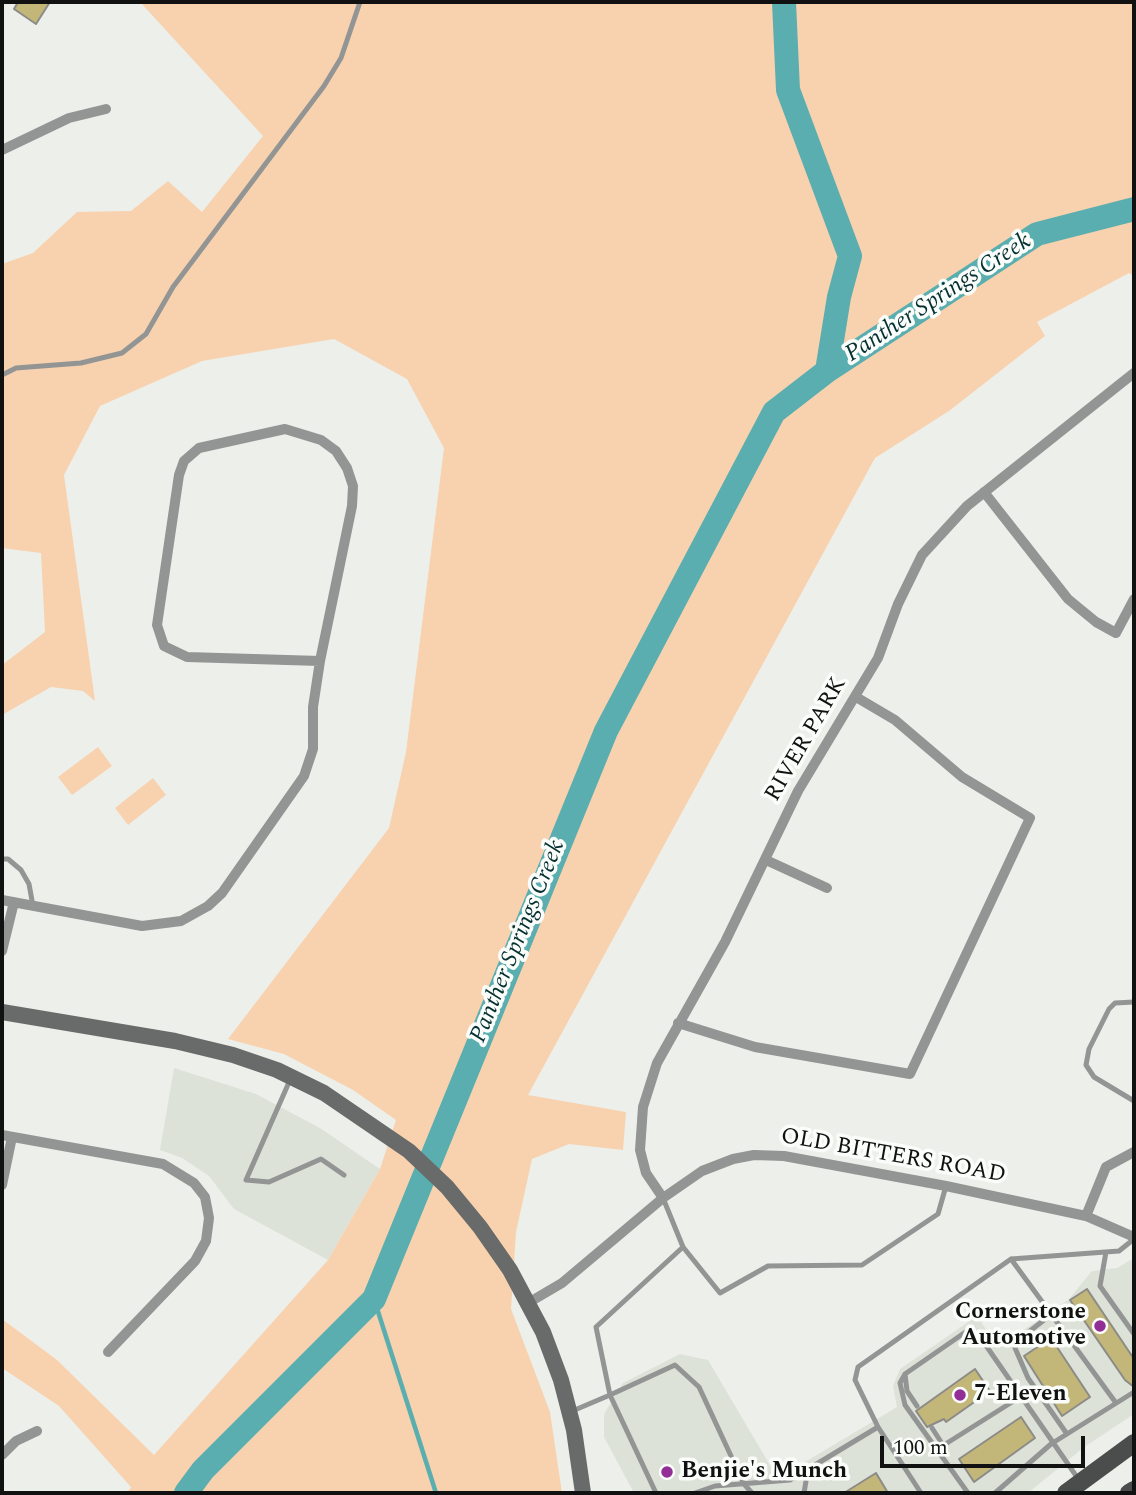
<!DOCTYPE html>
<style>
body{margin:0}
#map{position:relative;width:1136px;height:1495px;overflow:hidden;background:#edefeb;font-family:Spectral,serif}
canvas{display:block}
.frame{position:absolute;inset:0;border:4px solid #101110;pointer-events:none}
.scale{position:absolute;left:880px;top:1436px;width:205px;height:32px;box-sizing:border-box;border:4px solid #101110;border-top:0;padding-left:9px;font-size:21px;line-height:24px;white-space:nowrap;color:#101110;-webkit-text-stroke:5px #fafdf9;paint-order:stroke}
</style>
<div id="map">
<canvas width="1136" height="1495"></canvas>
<div class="frame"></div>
<div class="scale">100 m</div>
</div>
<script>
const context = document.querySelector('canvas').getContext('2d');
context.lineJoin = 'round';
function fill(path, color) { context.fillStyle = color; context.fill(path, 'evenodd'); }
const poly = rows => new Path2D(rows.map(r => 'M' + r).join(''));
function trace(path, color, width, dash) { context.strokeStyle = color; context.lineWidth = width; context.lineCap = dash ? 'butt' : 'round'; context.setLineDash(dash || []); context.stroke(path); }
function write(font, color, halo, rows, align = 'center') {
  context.font = font + ' Spectral,serif'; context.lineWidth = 7; context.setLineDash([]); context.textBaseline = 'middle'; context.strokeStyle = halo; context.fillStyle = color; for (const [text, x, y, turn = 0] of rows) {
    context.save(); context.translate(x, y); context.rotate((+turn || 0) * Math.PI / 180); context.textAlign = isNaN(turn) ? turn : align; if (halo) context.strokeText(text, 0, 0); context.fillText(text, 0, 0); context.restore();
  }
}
const built = poly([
 [174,1068,256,1094,320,1128,380,1169,328,1260,234,1209,209,1176,182,1158,160,1150],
 [1134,1258,1134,1414,1083,1448,1028,1493,634,1493,604,1437,604,1414,623,1383,680,1354,708,1360,774,1472,790,1471,897,1407,893,1386,900,1369,977,1316,998,1347,1068,1300,1092,1271,1117,1268]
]);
const green = poly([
 [140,2,1134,2,1134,276,1129,273,1037,322,1045,336,949,411,875,458,528,1095,626,1112,623,1150,569,1144,532,1159,516,1232,511,1309,550,1412,562,1493,127,1493,131,1487,59,1406,2,1368,2,1319,57,1360,154,1455,328,1260,380,1169,396,1120,353,1090,284,1054,228,1039,389,828,406,752,444,448,407,379,334,339,202,361,100,406,64,475,95,701,83,691,51,687,2,715,2,665,45,632,41,553,2,548,2,264,33,253,77,212,131,211,168,181,202,212,263,136],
 [98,747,112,766,72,795,58,777],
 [153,778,166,795,128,825,115,808]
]);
const stream = poly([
 [374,1299,436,1493]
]);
const river = poly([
 [784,2,788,90,850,256,839,297,827,371],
 [186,1493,203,1470,374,1299,606,731,774,412,827,371,1037,234,1134,209]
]);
const building = poly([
 [18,2,50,2,36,24,14,9,18,2],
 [1087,1289,1134,1359,1134,1387,1125,1380,1070,1300,1087,1289],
 [1051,1338,1090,1397,1062,1416,1024,1356,1051,1338],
 [975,1369,990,1391,946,1422,944,1419,927,1427,916,1411,975,1369],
 [1021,1417,1035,1438,974,1482,959,1459,1021,1417],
 [876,1473,888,1493,844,1493,876,1473]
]);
const lane = poly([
 [2,375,16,368,81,363,122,353,146,334,173,287,324,86,341,58,360,2],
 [2,859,8,859,21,870,29,884,33,906],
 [1134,1002,1115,1003,1109,1009,1089,1049,1086,1065,1094,1077,1134,1101],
 [290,1080,246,1180,269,1182,321,1159,344,1175],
 [663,1198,683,1247,596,1327,610,1395,675,1365,699,1387,744,1484,752,1493],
 [683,1247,720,1293,768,1266,862,1265,938,1214,946,1186],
 [1106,1252,1100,1286,1134,1334],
 [1011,1259,1116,1403],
 [1052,1314,1022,1337,1015,1348,1028,1378,1067,1434],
 [905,1374,907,1391,917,1406],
 [570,1412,610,1395,656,1493],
 [932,1428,943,1445],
 [936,1450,1020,1397],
 [695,1493,715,1486,790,1480,878,1427],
 [804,1493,808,1469],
 [921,1493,878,1427,855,1380,858,1367,1011,1259,1119,1251,1134,1239],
 [968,1493,905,1405,900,1383,905,1374,967,1331,978,1334,1079,1480],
 [995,1493,1051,1444,1134,1392]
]);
const street = poly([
 [2,150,69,118,106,109],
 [285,429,321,440,336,451,347,468,353,486,352,506,320,661,187,657,164,646,157,625,179,475,184,461,199,448,285,429],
 [984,492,1068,599,1096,622,1116,633,1134,599],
 [766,860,827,888],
 [2,900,142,926,181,921,208,906,222,893,304,776,313,749,313,707,320,661],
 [2,951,14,902],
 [678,1023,755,1047,910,1074,1030,818,962,777,895,720,856,697],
 [2,1135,163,1164,194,1183,205,1197,209,1218,206,1241,195,1261,108,1352],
 [2,1185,12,1137],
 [663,1198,646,1173,640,1150,643,1107,657,1063,725,942,798,791,878,658,898,604,922,555,967,506,1134,373],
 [1086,1216,1106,1167,1134,1152],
 [528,1303,562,1283,663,1198,702,1171,733,1159,754,1155,784,1156,946,1186,1086,1216,1134,1237],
 [2,1455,16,1441,37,1431]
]);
const secondary = poly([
 [2,1012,175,1041,233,1055,277,1070,324,1093,409,1151,447,1187,480,1227,510,1270,543,1332,561,1380,574,1430,583,1493]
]);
const primary = poly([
 [1066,1493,1134,1443],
 [1129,1493,1134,1490]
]);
const markers = [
 [1100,1326,7,"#922f96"],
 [960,1395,7,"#922f96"],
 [667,1472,7,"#922f96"]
];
const streetNames = [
 ["RIVER PARK",807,740,-60],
 ["OLD BITTERS ROAD",893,1157,10]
];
const poiNames = [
 ["Cornerstone",1086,1313,"right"],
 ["Automotive",1086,1339,"right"],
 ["7-Eleven",974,1395],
 ["Benjie's Munch",681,1472]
];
const waterNames = [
 ["Panther Springs Creek",939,299,-33],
 ["Panther Springs Creek",519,942,-68]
];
fill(built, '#dce2d8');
fill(green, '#f8d2ae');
trace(stream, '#5aaeaf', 4.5);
trace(river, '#5aaeaf', 24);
fill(building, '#c3b679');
trace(building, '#8c8b87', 2);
trace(lane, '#939594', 5);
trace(street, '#939594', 10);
trace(secondary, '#686b69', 16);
trace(primary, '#4a4d4b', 18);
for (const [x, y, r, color] of markers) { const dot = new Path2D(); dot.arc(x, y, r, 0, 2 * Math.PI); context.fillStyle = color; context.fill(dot); trace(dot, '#fafdf9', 2.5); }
write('23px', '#101110', '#fafdf9', streetNames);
write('bold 23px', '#101110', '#fafdf9', poiNames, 'left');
write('italic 24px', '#053031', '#fafdf9', waterNames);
</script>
